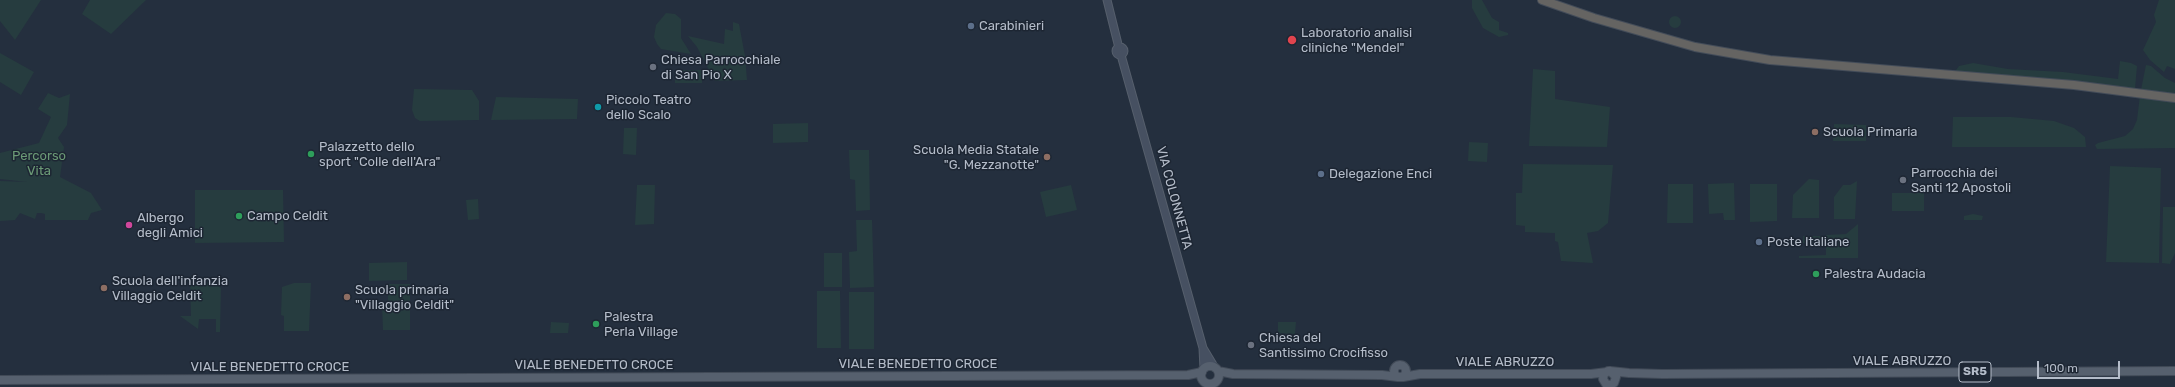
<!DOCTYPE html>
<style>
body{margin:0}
#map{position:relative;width:2175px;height:387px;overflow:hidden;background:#242f3e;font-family:Rubik,sans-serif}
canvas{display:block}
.scale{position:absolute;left:2037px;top:361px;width:83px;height:18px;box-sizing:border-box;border:2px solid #b4bcc9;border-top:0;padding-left:5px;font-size:12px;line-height:14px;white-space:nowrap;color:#b4bcc9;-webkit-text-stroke:3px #1d2633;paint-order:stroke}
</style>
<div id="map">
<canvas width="2175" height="387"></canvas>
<div class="scale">100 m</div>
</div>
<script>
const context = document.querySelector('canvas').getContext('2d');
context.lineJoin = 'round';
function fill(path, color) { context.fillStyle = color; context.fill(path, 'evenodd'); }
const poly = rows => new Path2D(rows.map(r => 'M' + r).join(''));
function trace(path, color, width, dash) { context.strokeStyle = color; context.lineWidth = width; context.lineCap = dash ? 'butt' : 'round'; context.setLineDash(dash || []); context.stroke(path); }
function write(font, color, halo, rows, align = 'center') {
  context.font = font + ' Rubik,sans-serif'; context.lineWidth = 3; context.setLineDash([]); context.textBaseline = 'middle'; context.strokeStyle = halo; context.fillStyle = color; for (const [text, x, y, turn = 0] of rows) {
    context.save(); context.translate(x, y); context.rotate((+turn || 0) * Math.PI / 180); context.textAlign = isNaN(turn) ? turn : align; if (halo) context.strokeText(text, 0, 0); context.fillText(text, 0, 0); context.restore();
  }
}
const green = poly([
 [0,0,41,0,15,40,0,21],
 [90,0,146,0,111,34,82,14],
 [1472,0,1482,0,1492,18,1499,22,1499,30,1508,33,1508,35,1499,37,1483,28,1472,8],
 [2159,0,2175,0,2175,69,2167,66,2164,72,2150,60,2143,50,2156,22,2154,15],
 [666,13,675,14,681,19,681,38,691,54,661,49,657,44,654,37,656,25],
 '1669 22a6 6 0 1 1 12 0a6 6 0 1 1-12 0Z',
 [733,22,739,24,745,56,747,80,715,81,697,47,688,36,724,44,725,29,733,31],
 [0,53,34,72,21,95,0,82],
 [2120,61,2131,63,2137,66,2135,89,1954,73,1959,66,1973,63,2008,69,2063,72,2118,79],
 [2146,65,2151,66,2165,78,2175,83,2175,94,2141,90],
 [1533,69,1555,71,1555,99,1610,107,1607,147,1529,146],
 [675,70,702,70,702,83,675,83],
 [414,89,472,90,479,101,479,120,420,121,415,118,412,110],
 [48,93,59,98,70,94,67,125,58,138,64,147,60,177,91,193,102,210,91,213,88,220,45,220,45,214,41,213,37,213,35,219,20,213,15,220,0,221,0,181,27,182,0,179,0,153,39,143,51,117,38,109],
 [2140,95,2175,101,2175,148,2097,149,2095,145,2098,143,2125,136,2133,129,2137,120],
 [496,97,578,99,577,119,491,120],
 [1953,117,2011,117,2054,121,2074,128,2085,137,2086,147,1952,147],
 [808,123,808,142,773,143,773,124],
 [1834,124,1866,125,1866,141,1833,141],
 [624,128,637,128,636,155,623,154],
 [1469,142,1488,143,1487,162,1468,161],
 [849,150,869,150,870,210,856,211,855,180,850,179],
 [1523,164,1613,165,1608,223,1598,231,1587,233,1593,263,1561,261,1558,242,1555,241,1555,233,1525,232,1525,226,1516,225,1516,193,1522,193],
 [2110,166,2161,168,2159,263,2106,262],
 [1809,179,1819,180,1819,218,1792,218,1793,195],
 [1857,181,1855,219,1834,219,1834,197,1843,185,1850,185],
 [1734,183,1735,220,1724,220,1723,213,1709,214,1708,184],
 [1668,184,1693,184,1693,223,1667,223],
 [1750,184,1777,184,1777,221,1750,222],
 [637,185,655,185,654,224,635,225],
 [1071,185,1077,210,1046,217,1040,192],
 [195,190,283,190,284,242,195,243],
 [1892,193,1924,193,1924,211,1892,211],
 [478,199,479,219,468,220,466,200],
 [2163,207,2175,207,2175,253,2170,264,2162,263],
 [1973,214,1983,216,1982,220,1964,220,1964,216],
 [856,220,872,220,874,287,850,288,849,252,857,251],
 [1858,224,1858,258,1799,258,1799,256,1826,255,1826,235,1846,234],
 [1803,236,1825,236,1825,243,1803,243],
 [824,253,842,253,842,287,824,287],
 [407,262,407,280,369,281,369,263],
 [190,282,213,282,221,288,220,332,216,332,216,319,199,319,198,329,180,316,191,316],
 [294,283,311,283,309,331,284,331,284,316,281,315,282,287],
 [388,284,410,284,410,330,383,330,382,306,388,306],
 [817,291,840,291,841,348,817,348],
 [849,292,874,292,874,349,849,349],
 [551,322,569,323,568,333,550,333],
 [1278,322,1296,322,1295,334,1278,333]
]);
const secondary = poly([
 [1107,0,1119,48],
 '1116 51a4 4 0 1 1 8 0a4 4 0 1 1-8 0Z',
 [1121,55,1203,348,1204,369],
 [1203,348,1215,368]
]);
const primary = poly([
 '1394 371a6 6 0 1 1 12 0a6 6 0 1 1-12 0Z',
 '1201 375a9 9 0 1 1 18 0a9 9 0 1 1-18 0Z',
 [1218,371,1233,374,1382,375,1398,377],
 [1610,371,1616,377,1614,383,1610,385,1606,384,1603,379,1604,374,1608,371,1610,371,1629,373,1662,374,2175,371],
 [1403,377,1420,374,1591,374,1607,372],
 [0,380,1188,375,1202,372]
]);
const trunk = poly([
 [1542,0,1594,18,1695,47,1770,60,2074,85,2175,98]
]);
const markers = [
 [971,26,4,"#5c6f8a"],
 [1292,40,5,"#e0444e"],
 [653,67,4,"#6b7280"],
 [598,107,4,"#0f9aa8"],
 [1815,132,4,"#8d6e63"],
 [311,154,4,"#2e9e5b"],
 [1047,157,4,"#8d6e63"],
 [1321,174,4,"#5c6f8a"],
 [1903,180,4,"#6b7280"],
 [239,216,4,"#2e9e5b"],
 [129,225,4,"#d1479c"],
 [1759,242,4,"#5c6f8a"],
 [1816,274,4,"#2e9e5b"],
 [104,288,4,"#8d6e63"],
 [347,297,4,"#8d6e63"],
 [596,324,4,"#2e9e5b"],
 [1251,345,4,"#6b7280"]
];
const shields = [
 [1975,372,32]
];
const shieldNames = [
 ["SR5",1975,372]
];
const poiNames = [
 ["Carabinieri",979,26],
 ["Laboratorio analisi",1301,33],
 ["cliniche \"Mendel\"",1301,48],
 ["Chiesa Parrocchiale",661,60],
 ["di San Pio X",661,75],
 ["Piccolo Teatro",606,100],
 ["dello Scalo",606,115],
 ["Scuola Primaria",1823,132],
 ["Palazzetto dello",319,147],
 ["sport \"Colle dell'Ara\"",319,162],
 ["Scuola Media Statale",1039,150,"right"],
 ["\"G. Mezzanotte\"",1039,165,"right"],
 ["Parrocchia dei",1911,173],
 ["Santi 12 Apostoli",1911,188],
 ["Delegazione Enci",1329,174],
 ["Campo Celdit",247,216],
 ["Albergo",137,218],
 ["degli Amici",137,233],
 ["Poste Italiane",1767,242],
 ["Palestra Audacia",1824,274],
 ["Scuola dell'infanzia",112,281],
 ["Villaggio Celdit",112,296],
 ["Scuola primaria",355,290],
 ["\"Villaggio Celdit\"",355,305],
 ["Palestra",604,317],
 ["Perla Village",604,332],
 ["Chiesa del",1259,338],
 ["Santissimo Crocifisso",1259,353]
];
const parkNames = [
 ["Percorso",39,156],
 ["Vita",39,171]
];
const streetNames = [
 ["VIA COLONNETTA",1174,198,75],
 ["VIALE ABRUZZO",1902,361],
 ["VIALE ABRUZZO",1505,362],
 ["VIALE BENEDETTO CROCE",918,364],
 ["VIALE BENEDETTO CROCE",594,365],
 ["VIALE BENEDETTO CROCE",270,367]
];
fill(green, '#263c3f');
trace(secondary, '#565f6c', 9);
trace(primary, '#414a57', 10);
trace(trunk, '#434c59', 10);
trace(secondary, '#465061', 7);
trace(primary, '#56606e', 8);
trace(trunk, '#656462', 8);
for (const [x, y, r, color] of markers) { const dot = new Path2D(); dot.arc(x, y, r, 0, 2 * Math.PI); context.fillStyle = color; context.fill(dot); trace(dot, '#1d2633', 1.5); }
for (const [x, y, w] of shields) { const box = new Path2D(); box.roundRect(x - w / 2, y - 10, w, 20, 3); context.fillStyle = '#1d2633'; context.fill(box); trace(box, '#b4bcc9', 1); }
write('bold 12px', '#b4bcc9', null, shieldNames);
write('13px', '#b4bcc9', '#1d2633', poiNames, 'left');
write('13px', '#6b9a76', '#1d2633', parkNames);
write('13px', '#b4bcc9', '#1d2633', streetNames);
</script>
